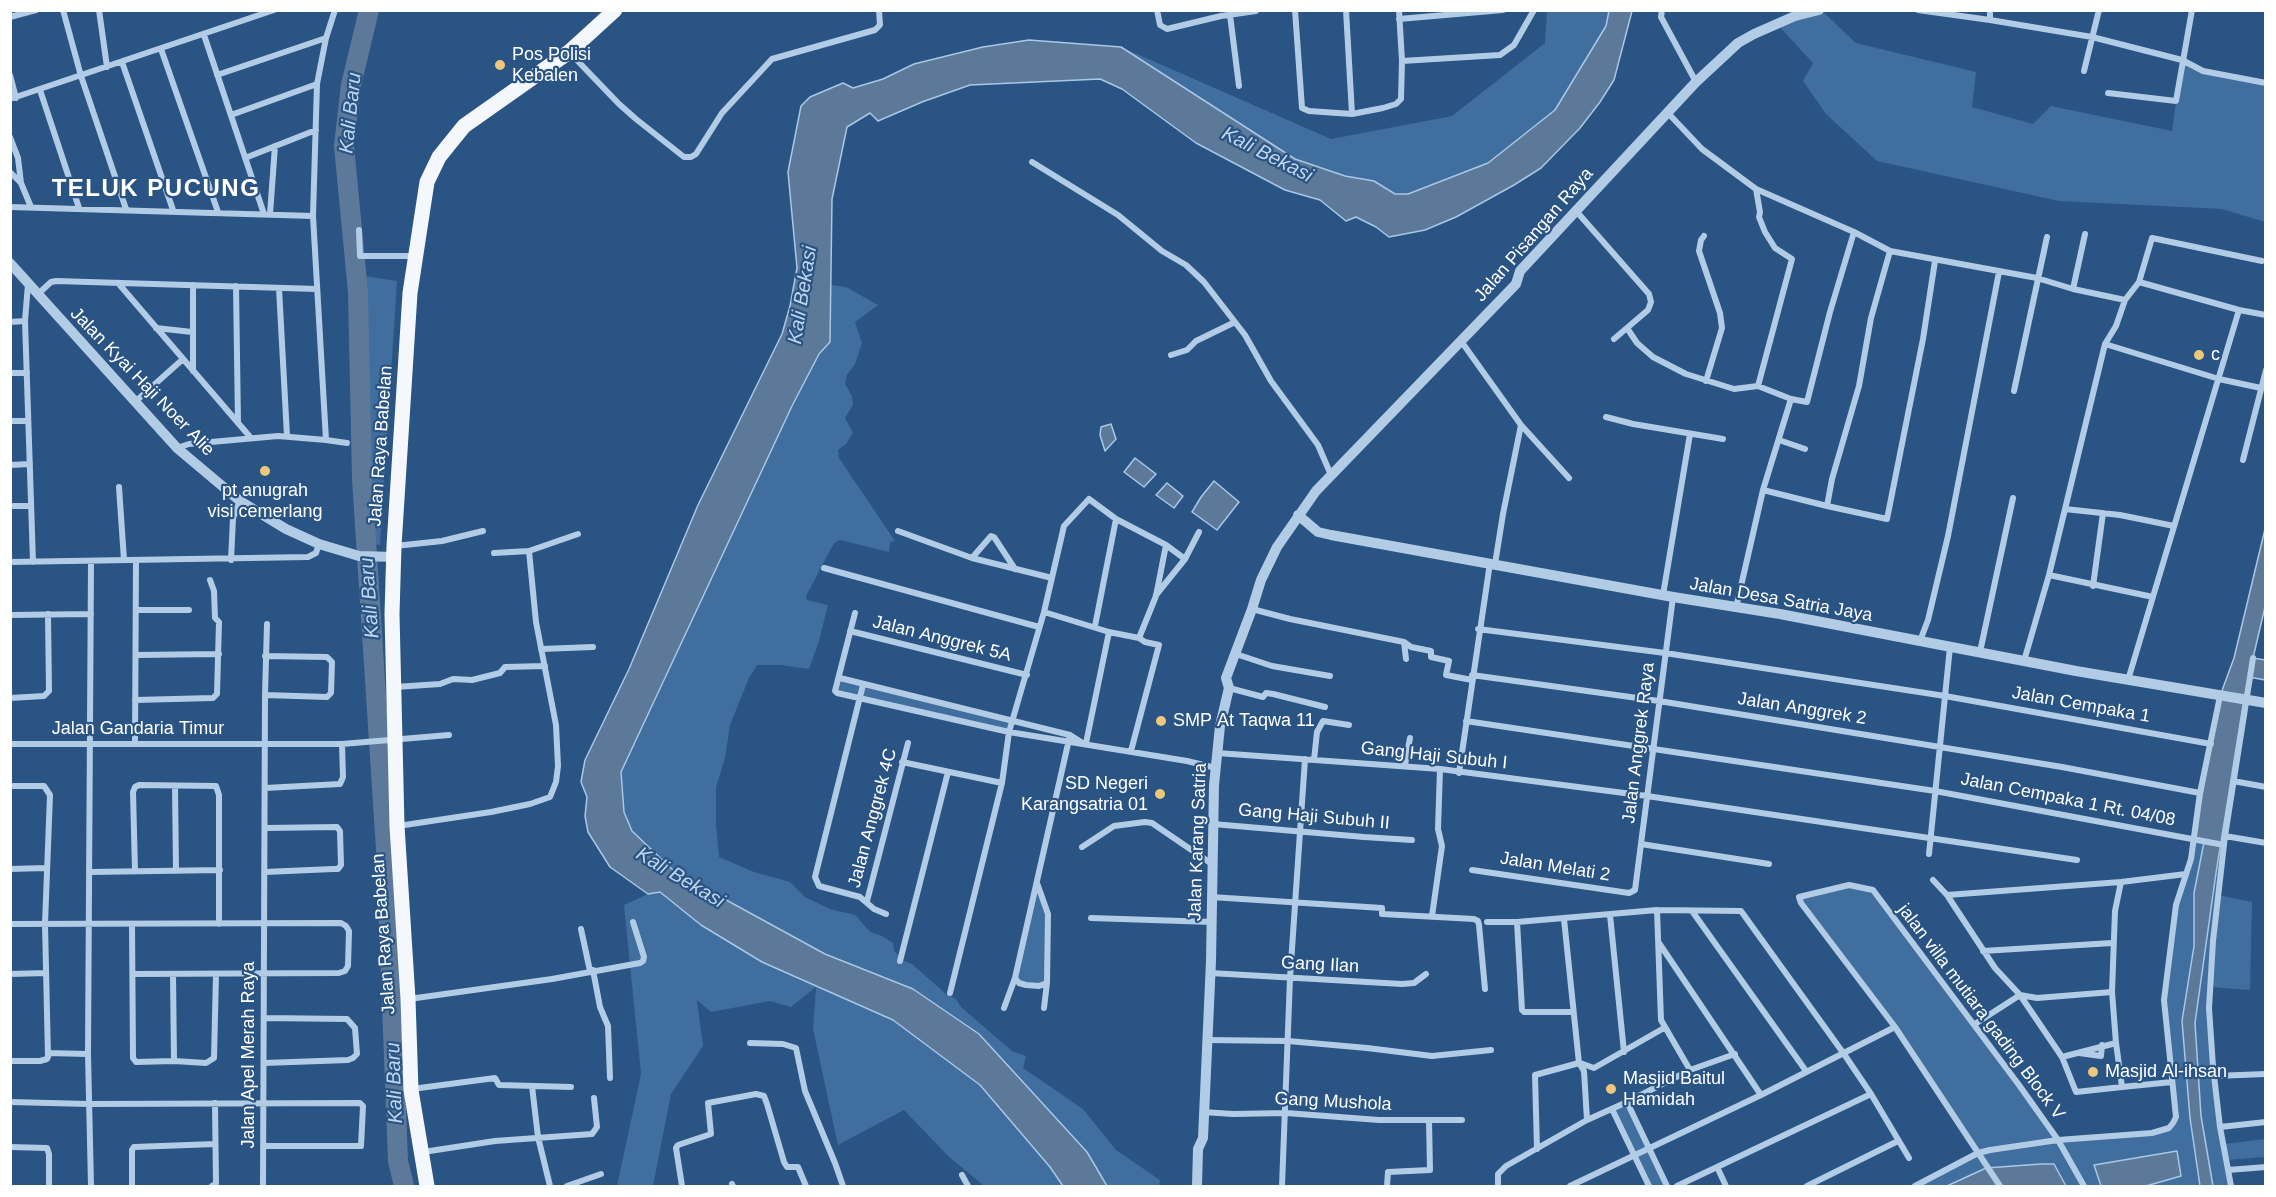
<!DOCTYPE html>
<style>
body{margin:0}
#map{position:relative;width:2276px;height:1197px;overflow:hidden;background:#2a5483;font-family:Helvetica,sans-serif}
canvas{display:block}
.frame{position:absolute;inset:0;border:12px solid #fff;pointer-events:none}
</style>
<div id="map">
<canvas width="2276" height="1197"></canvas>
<div class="frame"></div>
</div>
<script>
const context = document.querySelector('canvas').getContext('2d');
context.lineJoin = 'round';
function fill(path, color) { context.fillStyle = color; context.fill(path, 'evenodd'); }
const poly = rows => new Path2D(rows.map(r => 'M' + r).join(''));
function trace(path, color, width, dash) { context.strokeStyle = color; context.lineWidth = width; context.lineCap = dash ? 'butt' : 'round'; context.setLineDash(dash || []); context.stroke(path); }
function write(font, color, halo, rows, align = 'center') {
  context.font = font + ' Helvetica,sans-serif'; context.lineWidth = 4.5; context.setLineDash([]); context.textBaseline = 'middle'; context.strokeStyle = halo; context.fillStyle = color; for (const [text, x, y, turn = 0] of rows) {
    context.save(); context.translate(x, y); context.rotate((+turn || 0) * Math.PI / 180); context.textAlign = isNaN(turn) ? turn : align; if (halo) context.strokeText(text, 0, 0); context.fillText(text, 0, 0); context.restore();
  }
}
const green = poly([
 [1547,11,1609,11,1606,26,1555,110,1488,163,1408,194,1395,194,1374,181,1345,176,1295,159,1121,47,1331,139,1452,116,1545,43],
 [1822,11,1856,43,1976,72,1972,107,2033,124,2051,106,2172,131,2182,60,2203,71,2265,83,2265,222,2222,209,2059,201,1877,161,1826,114,1803,81,1813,63,1777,24],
 [364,276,397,281,380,545,370,544],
 [831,285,846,287,878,305,855,322,862,343,855,364,847,375,845,384,852,396,853,405,845,418,853,433,846,444,838,450,839,458,895,541,890,542,889,552,840,540,834,543,806,596,807,600,828,605,819,641,809,669,780,665,757,665,749,678,730,725,725,758,716,787,716,824,719,857,754,872,790,882,805,897,830,909,855,915,870,932,882,936,893,943,894,951,904,961,912,964,946,994,956,999,961,1007,1012,1051,1026,1056,1023,1068,1083,1109,1116,1150,1160,1180,1159,1186,1107,1186,1087,1152,979,1034,913,989,825,954,675,872,632,831,624,812,621,772,792,406,819,354,830,342],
 [2265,529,2265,607,2252,662,2218,895,2252,902,2250,990,2210,987,2209,1008,2224,1144,2265,1139,2265,1157,2227,1160,2231,1186,2213,1186,2201,1116,2195,1023,2216,873,2194,893,2194,946,2182,1021,2190,1118,2200,1186,2146,1186,2180,1176,2094,1164,2101,1186,1915,1186,1978,1154,1895,1027,1799,897,1849,885,1873,890,2058,1140,2163,1130,2176,1117,2164,1000,2176,905,2191,859,2220,696,2234,658],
 [840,678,1013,721,1009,732,837,693],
 [1037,881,1048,914,1047,983,1026,985,1015,978],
 [660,892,701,925,762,962,893,1020,980,1085,1050,1167,1063,1186,984,1186,948,1156,904,1110,838,1145,813,1029,816,987,791,1007,770,1001,711,1012,697,1000,703,1046,671,1094,653,1186,617,1186,641,1074,624,905,648,894],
 [1627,1102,1667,1186,1649,1186,1612,1109]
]);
const water = poly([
 [1609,11,1632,11,1614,80,1600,102,1580,128,1541,168,1514,185,1456,217,1425,230,1389,237,1376,227,1356,217,1346,221,1320,200,1285,190,1196,143,1122,89,1100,79,970,85,922,102,878,121,870,113,847,127,832,199,830,342,819,354,792,406,621,772,624,812,632,831,675,872,825,954,913,989,979,1034,1087,1152,1107,1186,1063,1186,1050,1167,980,1085,893,1020,762,962,701,925,660,892,648,894,610,867,588,832,585,816,587,797,581,782,585,760,629,669,698,505,782,334,790,306,797,268,788,172,801,106,810,97,843,83,853,88,883,79,914,64,983,47,1029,40,1121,47,1295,159,1345,176,1374,181,1395,194,1408,194,1488,163,1555,110,1606,26,1609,11],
 [1111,424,1116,439,1105,451,1100,435,1101,427,1111,424],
 [1135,458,1156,474,1144,487,1124,472,1135,458],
 [1214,481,1239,502,1217,530,1192,512,1201,497,1214,481],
 [1167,483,1183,496,1174,508,1156,495,1167,483],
 [2265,529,2265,607,2253,658,2265,660,2265,680,2249,677,2244,699,2216,873,2195,1023,2201,1116,2213,1186,2200,1186,2190,1118,2182,1021,2194,946,2194,893,2204,842,2194,839,2220,696,2234,658,2265,529],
 [2177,1151,2181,1176,2146,1186,2101,1186,2094,1165,2177,1151],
 [2041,1164,2054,1164,2066,1186,1947,1186,1986,1168,2041,1164]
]);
const river = poly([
 [369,10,351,85,344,146,358,292,362,479,386,849,398,1161,404,1186]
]);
const minor = poly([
 [63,10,81,76,126,209],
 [99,10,107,67],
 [1157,10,1160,25,1167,29,1221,16,1256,11],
 [1295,10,1302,108,1309,111,1352,114,1383,108,1396,104,1401,99,1402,61,1399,10],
 [1346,10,1352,114],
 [1662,10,1661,17,1696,82],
 [1918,10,1990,20,2092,37,2182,60,2203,71,2266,83],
 [1230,15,1239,86],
 [10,17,36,10],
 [1399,19,1503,10],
 [1990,20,1990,10],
 [204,35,264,214],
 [161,49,218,212],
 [570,53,619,104,636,119,684,157,691,157,696,154,722,113,772,59,875,30,880,25,879,10],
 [1402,61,1500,55,1514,45,1534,10],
 [122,62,173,210],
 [2084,71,2099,10],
 [10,75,16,98],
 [217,75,326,38],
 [40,90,79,208],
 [2108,93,2176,101,2192,10],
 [10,99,274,10],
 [1667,112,1702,149,1756,189,1854,232,1890,251,2037,278,2073,289,2125,300],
 [231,115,317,84],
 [10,137,18,158,21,183],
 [245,158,316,130],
 [1032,162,1118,215,1162,251,1186,265,1204,282,1245,335,1271,381,1318,445,1331,475],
 [10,172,21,183,31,207],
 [1756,189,1760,212,1759,217,1765,232,1775,248,1792,259,1758,386],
 [10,207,313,216],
 [1577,212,1649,294,1651,302,1648,310,1614,339],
 [270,214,275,146],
 [359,230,360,256,415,256],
 [1704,236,1701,240,1699,251,1720,313,1722,328,1706,381],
 [2139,282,2239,310,2266,315],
 [118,283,251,438],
 [28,284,25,321,33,562],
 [236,286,238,423],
 [279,288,287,436],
 [2073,289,2085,234],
 [38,294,51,282,56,281,317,289],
 [10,322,25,321],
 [156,328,192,332],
 [1627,328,1637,343,1653,357,1686,374,1734,389,1758,386,1791,399],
 [1461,341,1521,425,1569,478],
 [2105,344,2219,379,2261,388],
 [1171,355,1187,350,1196,341,1235,322],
 [193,371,193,285],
 [10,373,27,373],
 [2014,391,2047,237],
 [136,401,183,359],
 [1606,417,1633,424,1723,439],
 [10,421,28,421],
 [326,440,347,443],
 [1779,440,1805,449],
 [177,448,189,444,278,436,326,440,313,216,317,84,326,38,335,10],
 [2243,460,2266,370],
 [10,465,30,464],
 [119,487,124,560],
 [1763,490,1827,506,1887,519,1923,339,1935,261],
 [10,506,31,506],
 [1827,506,1832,479,1859,386,1871,318,1890,251],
 [2065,509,2120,515,2174,526],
 [898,531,972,558,1052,578],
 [395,546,442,541,483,531],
 [494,553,529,551,578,534],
 [972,558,991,536,994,537,1015,569],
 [231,560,233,518,240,501],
 [10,562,308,557,316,553,319,544],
 [1495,564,1503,514,1521,425],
 [824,568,1039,627],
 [2049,575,2153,597],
 [2093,586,2103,513],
 [1156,595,1185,559,1199,532],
 [1663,595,1690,434],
 [1736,608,1763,490,1791,399,1807,402,1830,312,1854,232],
 [1252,609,1290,619,1404,642,1411,647,1431,651,1431,657,1449,661,1446,675,1472,680],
 [136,610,189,610],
 [1044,612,1109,632,1139,638,1145,642,1159,645,1131,751],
 [855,613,835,691,837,693,1009,732,1187,761,1216,768],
 [10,615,91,614],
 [1095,626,1116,519],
 [1478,629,1665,653,1945,696,2211,744],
 [850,631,1027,675],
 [1139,638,1156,596,1166,545],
 [1920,641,1928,620,1948,536,1999,272],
 [1404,642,1406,659],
 [541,649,593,647],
 [1980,652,2013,498],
 [1236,654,1272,666,1330,676],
 [136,655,219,654],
 [2024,661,2049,575,2105,344,2116,326,2125,300,2139,282,2152,238,2262,261],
 [1472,675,1659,701,2062,767,2200,793],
 [840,678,1070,735,1081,742],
 [2128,680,2239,310],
 [863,685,815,877,819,886,860,897,874,909,886,914],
 [395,687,440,684,453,679,472,680,500,673,505,667,545,666],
 [1229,688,1263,697,1266,693,1273,694,1325,707],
 [265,695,327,697,331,693,332,662,327,657,265,656],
 [10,698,44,696,49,691,48,614],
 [135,700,213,698,217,694,219,622,215,618,214,591,210,580],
 [1466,721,1935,791,2224,845],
 [1086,743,1109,632],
 [10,744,342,744,449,735],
 [135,744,136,560],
 [1217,753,1440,769,1647,796,2077,860],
 [1314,760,1317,732,1323,721,1349,725],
 [902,762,1002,783],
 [1405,765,1410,738],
 [1459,773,1490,563],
 [2233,781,2266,787],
 [10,786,44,786,50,795,45,924,48,1057,47,1059,40,1061,10,1061],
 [175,786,176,871],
 [265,788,340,784,343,777,342,744],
 [1213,824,1364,837,1412,840],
 [398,826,491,812,530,804,550,797,556,782,558,766,556,725,536,622,529,551],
 [2225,836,2253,658],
 [1641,844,1769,864],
 [1082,847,1114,826,1145,822,1152,823,1212,864],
 [1929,854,1950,647],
 [10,869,46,868],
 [1472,870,1629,893,1635,890,1673,597],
 [135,871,133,792,135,787,139,785,216,786,219,795,219,924],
 [91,872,220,870],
 [265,872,333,869,338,869,341,865,340,831,337,827,265,828],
 [1933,880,1947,895,1995,968,2020,995,2062,1057,2076,1092,2122,1087],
 [1947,895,2121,882,2186,874],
 [1211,897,1382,908,1382,914,1474,919,1478,921,1479,925,1485,989],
 [867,901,908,743],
 [1657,910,1661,1020,1690,1070],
 [1692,911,1806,1071],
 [1610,915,1624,1052],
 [1432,916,1442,846,1438,829,1440,769],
 [1091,918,1212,922],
 [1564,919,1579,1063,1584,1071,1587,1120],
 [1487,922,1517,922,1657,910,1741,911,1844,1054,1871,1094,1909,1158],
 [1517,922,1522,1010,1524,1012,1573,1012],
 [10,924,341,923,346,926,349,931,348,966,345,971,339,973,133,974],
 [132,924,133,1058,136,1062,174,1061,206,1063,214,1058,216,974],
 [581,929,590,971],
 [1659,943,1761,1095],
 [1983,951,2112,943],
 [900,961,948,772],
 [593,970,600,1007,608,1026,610,1078],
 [1210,973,1402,984,1414,983,1426,974],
 [10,974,46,973],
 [173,974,174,1061],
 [1015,978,1019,983,1026,985,1039,986,1047,983,1048,914,1037,883],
 [2112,992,2116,1043,2122,1087,2172,1082],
 [950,993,1002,783,1009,732,1044,612,1064,526,1089,499,1116,519,1166,545,1185,559],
 [409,999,552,979,640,963,643,961,644,957,633,922],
 [1004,1008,1015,978,1070,735],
 [1044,1008,1047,983],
 [1975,1024,2020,995,2037,998,2112,992,2115,911,2121,882],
 [1206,1040,1288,1041,1367,1048,1432,1056,1491,1050],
 [750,1043,783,1044,796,1048,805,1091,835,1163,843,1186],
 [48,1053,88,1054],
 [2079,1053,2101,1056,2102,1045],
 [2062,1057,2116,1043],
 [264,1063,348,1060,353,1058,357,1054,355,1028,347,1019,264,1018],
 [1580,1063,1594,1068,1664,1028],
 [2214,1076,2266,1074],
 [532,1086,538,1137,550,1186],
 [412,1089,495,1078,499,1085,571,1087],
 [10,1102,89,1104,360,1103,363,1106,361,1146,264,1146],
 [1627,1102,1667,1186],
 [1612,1109,1649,1186],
 [1203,1112,1233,1114,1286,1113,1379,1120,1462,1120],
 [2220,1127,2266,1122],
 [10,1147,47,1148,49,1154,49,1186],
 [1537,1149,1535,1075,1579,1063],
 [423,1152,495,1141,592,1134,597,1127,594,1098],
 [1718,1169,1726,1186],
 [2228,1170,2266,1167],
 [962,1175,968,1186],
 [732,1184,733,1186],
 [91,1186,88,1054,91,561],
 [132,1186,132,1150,134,1147,215,1144],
 [212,1186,216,1184,215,1103],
 [263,1186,265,695,267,624],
 [567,1186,601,1174],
 [682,1186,676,1148,678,1145,711,1134,708,1103,756,1094,764,1096,767,1104,784,1162,787,1167,798,1167,806,1186],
 [1282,1186,1290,978,1305,759],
 [1387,1186,1388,1172,1430,1170,1429,1120],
 [1498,1186,1498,1174,1506,1166,1587,1120,1627,1102,1690,1070,1735,1054],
 [1570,1186,1761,1095,1895,1027],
 [1677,1186,1871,1094],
 [1807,1186,1898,1141],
 [1915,1186,1978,1153,1990,1150,2058,1140,2152,1133,2169,1128,2173,1123,2176,1117,2164,1000,2176,905,2191,859,2200,793,2220,696],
 [2000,1186,1895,1027,1801,903,1799,897,1849,885,1873,890,2019,1085,2058,1140,2084,1186],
 [2231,1186,2220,1127,2213,1067,2209,1008,2213,941,2225,836,2266,843]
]);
const tertiary = poly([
 [10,263,177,448,240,501,286,529,319,544,359,556,395,557],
 [1298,515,1318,532,1331,535,1673,597,1780,614,2076,671,2266,703],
 [1197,1186,1198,1149,1203,1138,1211,961,1214,785,1220,726,1229,688,1226,678,1252,609,1261,580,1277,547,1316,491,1516,284,1520,271,1696,82,1738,43,1754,34,1795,16,1819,10]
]);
const primary = poly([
 [427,1186,411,1090,408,999,397,826,392,614,394,546,410,293,427,182,439,157,464,126,569,52,615,10]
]);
const markers = [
 [500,65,6,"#edc77b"],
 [2199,355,6,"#edc77b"],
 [265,471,6,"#edc77b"],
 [1161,721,6,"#edc77b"],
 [1160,794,6,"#edc77b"],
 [2093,1072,6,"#edc77b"],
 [1611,1089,6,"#edc77b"]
];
const poiNames = [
 ["Pos Polisi",512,55],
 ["Kebalen",512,76],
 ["c",2211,355],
 ["pt anugrah",265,491,"center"],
 ["visi cemerlang",265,512,"center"],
 ["SMP At Taqwa 11",1173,721],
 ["SD Negeri",1148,784,"right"],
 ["Karangsatria 01",1148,805,"right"],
 ["Masjid Al-ihsan",2105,1072],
 ["Masjid Baitul",1623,1079],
 ["Hamidah",1623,1100]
];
const streetNames = [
 ["Jalan Pisangan Raya",1534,235,-49],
 ["Jalan Kyai Haji Noer Alie",142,382,46],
 ["Jalan Raya Babelan",381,446,-86],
 ["Jalan Desa Satria Jaya",1781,600,10],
 ["Jalan Anggrek 5A",942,639,14],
 ["Jalan Cempaka 1",2081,705,10],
 ["Jalan Anggrek 2",1802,709,9],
 ["Jalan Gandaria Timur",138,729],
 ["Jalan Anggrek Raya",1639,743,-83],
 ["Gang Haji Subuh I",1434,756,6],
 ["Jalan Cempaka 1 Rt. 04/08",2068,800,11],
 ["Gang Haji Subuh II",1314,817,5],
 ["Jalan Anggrek 4C",873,818,-75],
 ["Jalan Karang Satria",1198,842,-88],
 ["Jalan Melati 2",1555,867,9],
 ["Jalan Raya Babelan",384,934,-94],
 ["Gang Ilan",1320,965,3],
 ["jalan villa mutiara gading Block V",1981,1012,53],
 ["Jalan Apel Merah Raya",249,1055,-90],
 ["Gang Mushola",1333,1102,3]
];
const waterNames = [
 ["Kali Baru",351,113,-84],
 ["Kali Bekasi",1267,155,27],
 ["Kali Bekasi",803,295,-81],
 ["Kali Baru",370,598,-94],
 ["Kali Bekasi",680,878,31],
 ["Kali Baru",395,1083,-92]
];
const districtNames = [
 ["TELUK PUCUNG",156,189]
];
fill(green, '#3f6e9f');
fill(water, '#5d7999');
trace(water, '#a8c8e6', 1.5);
trace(river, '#5d7999', 20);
trace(minor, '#b3cce6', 6);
trace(tertiary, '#b3cce6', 10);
trace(primary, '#f4f8fd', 15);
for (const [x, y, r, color] of markers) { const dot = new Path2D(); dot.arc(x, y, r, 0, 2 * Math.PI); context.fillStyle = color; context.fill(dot); trace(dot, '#2a5483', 2); }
write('18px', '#fff', '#2a5483', poiNames, 'left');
write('18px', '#fff', '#2a5483', streetNames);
write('italic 20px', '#bfd6ee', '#2a5483', waterNames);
context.letterSpacing = '1.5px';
write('bold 24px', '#fff', '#2a5483', districtNames);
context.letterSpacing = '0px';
</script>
